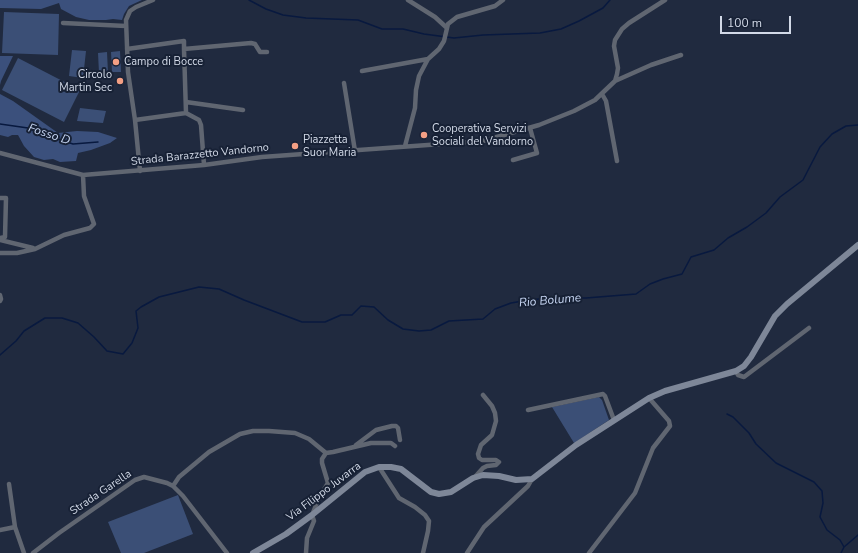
<!DOCTYPE html>
<style>
body{margin:0}
#map{position:relative;width:858px;height:553px;overflow:hidden;background:#202a3f;font-family:"Nunito Sans",sans-serif}
canvas{display:block}
.scale{position:absolute;left:720px;top:16px;width:71px;height:18px;box-sizing:border-box;border:2px solid #d2d9e7;border-top:0;padding-left:5px;font-size:12px;line-height:14px;white-space:nowrap;color:#d2d9e7;-webkit-text-stroke:3px #172135;paint-order:stroke}
</style>
<div id="map">
<canvas width="858" height="553"></canvas>
<div class="scale">100 m</div>
</div>
<script>
const context = document.querySelector('canvas').getContext('2d');
context.lineJoin = 'round';
function fill(path, color) { context.fillStyle = color; context.fill(path, 'evenodd'); }
const poly = rows => new Path2D(rows.map(r => 'M' + r).join(''));
function trace(path, color, width, dash) { context.strokeStyle = color; context.lineWidth = width; context.lineCap = dash ? 'butt' : 'round'; context.setLineDash(dash || []); context.stroke(path); }
function write(font, color, halo, rows, align = 'center') {
  context.font = font + ' "Nunito Sans",sans-serif'; context.lineWidth = 4; context.setLineDash([]); context.textBaseline = 'middle'; context.strokeStyle = halo; context.fillStyle = color; for (const [text, x, y, turn = 0] of rows) {
    context.save(); context.translate(x, y); context.rotate((+turn || 0) * Math.PI / 180); context.textAlign = isNaN(turn) ? turn : align; if (halo) context.strokeText(text, 0, 0); context.fillText(text, 0, 0); context.restore();
  }
}
const green = poly([
 [4,12,59,14,58,55,2,53],
 [72,50,86,51,83,78,69,76],
 [120,51,121,72,112,72,111,52],
 [107,52,108,73,99,73,98,53],
 [18,58,80,90,64,122,2,90],
 [80,108,106,111,103,123,77,121],
 [599,397,602,400,609,420,574,443,552,407],
 [178,495,193,534,144,553,121,553,108,522]
]);
const forest = poly([
 [0,0,142,0,129,6,124,14,122,20,113,19,106,20,89,20,76,17,61,9,59,3,41,9,0,8],
 [0,56,13,56,1,81,0,85],
 [0,94,13,101,58,133,77,131,98,132,117,138,110,143,91,150,78,153,76,161,60,162,53,159,44,160,34,157,24,146,18,135,12,135,8,137,0,135]
]);
const stream = poly([
 [249,0,266,9,283,15,306,18,358,20,382,29,403,29,424,34,454,38,483,35,540,33,561,29,579,21,603,8,610,0],
 [0,124,28,128,46,135,73,144,98,142],
 [0,355,16,341,24,331,45,318,62,318,78,323,94,337,107,351,123,354,132,343,138,328,136,311,141,307,159,297,199,287,219,289,244,300,302,322,325,322,341,315,352,315,361,306,374,307,388,320,403,329,419,331,431,330,449,321,483,319,495,309,511,303,523,301,547,298,586,298,636,294,650,284,663,279,682,274,691,257,714,250,728,238,747,227,766,213,780,197,803,180,820,147,832,134,846,126,858,125],
 [727,414,733,417,749,433,756,444,776,463,814,482,822,491,823,503,820,517,827,530,840,540,844,547],
 [841,553,844,547,858,535]
]);
const minor = poly([
 [408,0,435,17,447,28],
 [63,23,126,26],
 [127,49,184,41,184,49,251,43,255,44,260,52,267,52],
 [184,49,186,113,199,120,201,125,204,165],
 [362,71,428,59],
 [615,81,651,65,681,55],
 [344,83,355,151],
 [602,94,606,101,617,161],
 [186,102,243,110],
 [135,120,186,113],
 [405,146,415,108,416,90,419,76,428,59,439,49,444,41,448,24,457,17,495,6,503,0],
 [0,153,83,175,204,165,262,157,483,141,539,125,574,111,595,100,615,81,617,74,618,68,614,46,615,40,622,29,629,23,665,0],
 [513,160,537,153,530,128],
 [140,171,135,120,128,72,126,20,130,11,136,7,153,0],
 [0,198,6,198,5,237,0,238],
 [0,240,33,248],
 [0,253,17,253,35,249,64,235,90,228,94,224,84,196,83,175],
 [0,295,1,299,0,301],
 [736,371,738,375,744,377,809,328],
 [528,410,603,394,605,396,614,420],
 [356,445,376,430,392,426,396,426,398,428,400,440],
 [326,453,333,452,371,443,391,443,395,446],
 [379,467,399,498,415,507,425,515,429,521,428,531,423,553],
 [474,478,483,468,487,466,496,465,499,462,496,460,482,460,479,458,478,454,481,445,492,435,496,421,495,413,492,406,483,395],
 [9,484,15,527,24,553],
 [173,486,179,477,209,452,240,434,253,431,269,431,295,433,309,439,326,453,322,459,322,463,328,483,319,498,312,515,314,521,307,538,306,553],
 [0,530,15,527],
 [33,553,59,533,135,480,144,477,167,483,173,486,183,496,227,553],
 [467,553,484,527,528,486,532,479],
 [589,553,635,493,653,448,670,426,669,421,649,398]
]);
const secondary = poly([
 [253,553,286,534,312,515,365,472,379,467,391,467,401,469,431,492,439,494,451,492,473,478,483,475,499,476,516,480,532,479,576,445,649,398,665,391,736,371,744,366,751,357,775,316,787,304,858,245]
]);
const markers = [
 [116,62,4,"#f39f84"],
 [120,81,4,"#f39f84"],
 [424,135,4,"#f39f84"],
 [295,146,4,"#f39f84"]
];
const poiNames = [
 ["Campo di Bocce",124,62],
 ["Circolo",112,75,"right"],
 ["Martin Sec",112,88,"right"],
 ["Cooperativa Servizi",432,129],
 ["Sociali del Vandorno",432,142],
 ["Piazzetta",303,140],
 ["Suor Maria",303,153]
];
const streetNames = [
 ["Strada Barazzetto Vandorno",200,155,-6],
 ["Via Filippo Juvarra",324,492,-37],
 ["Strada Garella",101,493,-34]
];
const waterNames = [
 ["Fosso D",49,135,18],
 ["Rio Bolume",550,301,-5]
];
fill(green, '#3b4f76');
fill(forest, '#3b507c');
trace(stream, '#08193f', 1.5);
trace(minor, '#606671', 4.5);
trace(secondary, '#7e8798', 6);
for (const [x, y, r, color] of markers) { const dot = new Path2D(); dot.arc(x, y, r, 0, 2 * Math.PI); context.fillStyle = color; context.fill(dot); trace(dot, '#172135', 1.5); }
write('11px', '#d2d9e7', '#172135', poiNames, 'left');
write('11px', '#d2d9e7', '#172135', streetNames);
write('italic 12px', '#c7d6f3', '#172135', waterNames);
</script>
